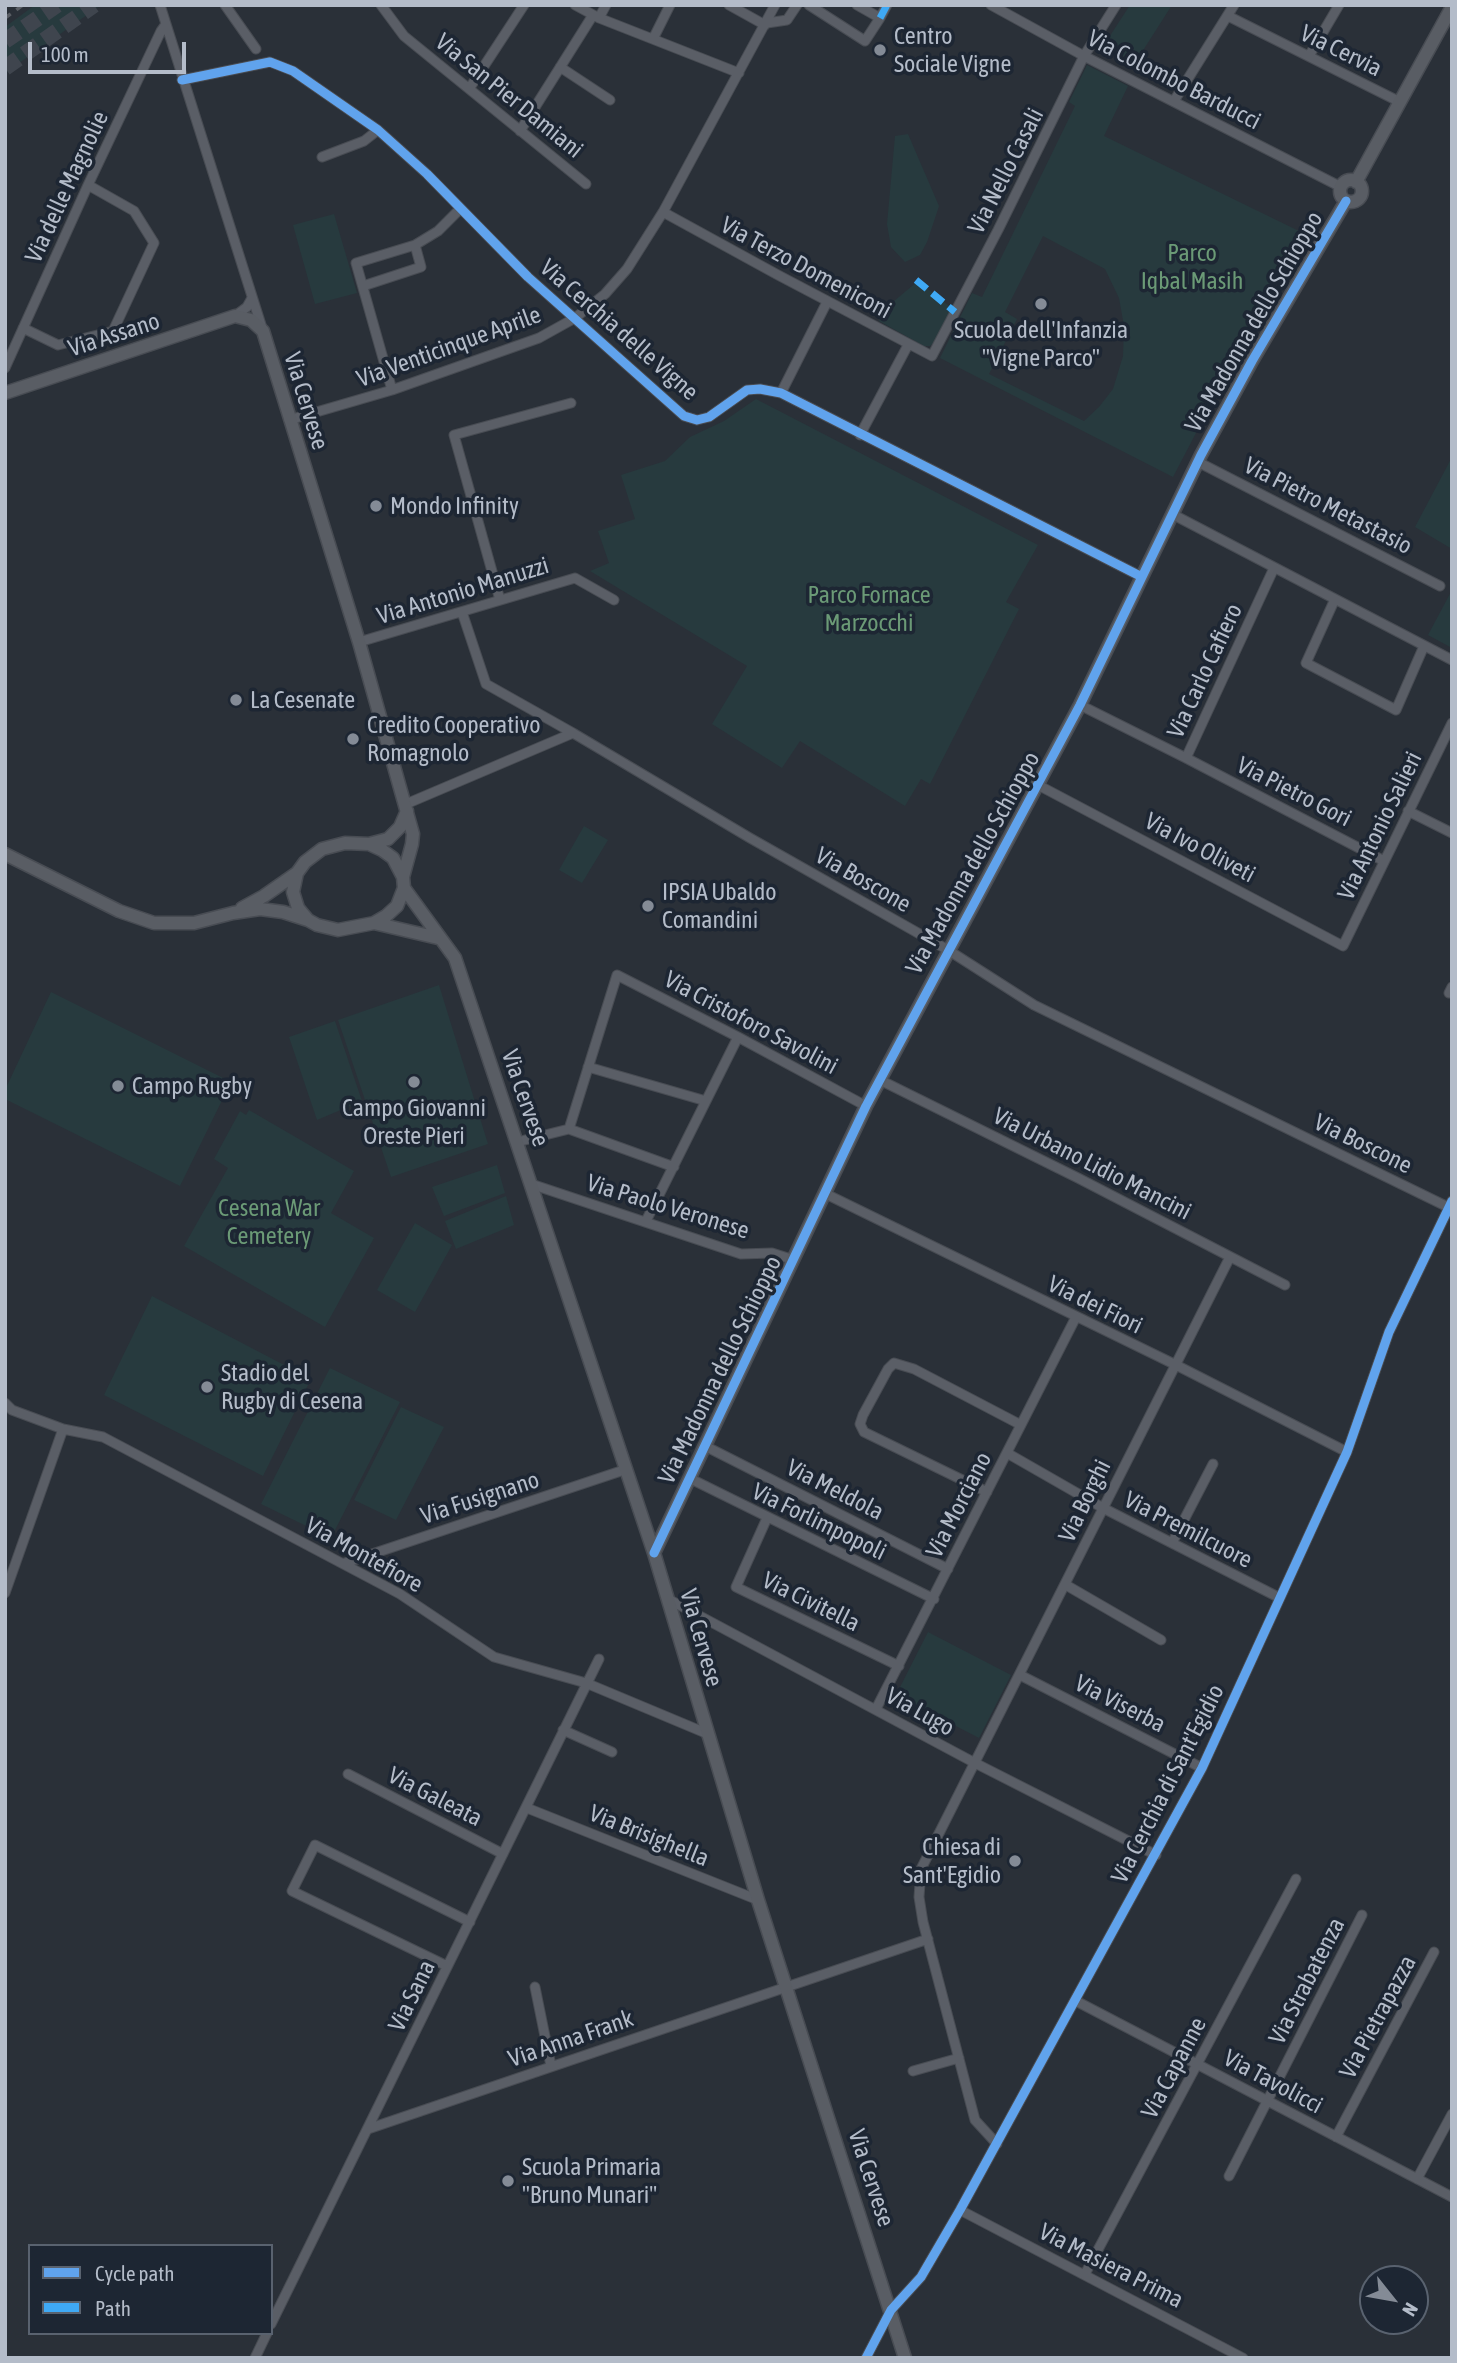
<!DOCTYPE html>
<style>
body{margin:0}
#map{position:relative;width:1457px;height:2363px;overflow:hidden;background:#2a3038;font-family:"Asap Condensed",sans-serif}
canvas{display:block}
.frame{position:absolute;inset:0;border:7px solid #b4bcc9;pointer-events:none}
.legend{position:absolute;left:28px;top:2244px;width:245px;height:91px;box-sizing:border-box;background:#1d2633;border:2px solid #59626f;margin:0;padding:9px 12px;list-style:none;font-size:21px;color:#b4bcc9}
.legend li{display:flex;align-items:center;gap:14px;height:35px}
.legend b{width:35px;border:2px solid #59626f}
.north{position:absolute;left:1359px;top:2265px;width:70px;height:70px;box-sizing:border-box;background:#1d2633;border:2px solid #59626f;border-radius:50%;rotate:121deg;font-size:19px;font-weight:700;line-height:28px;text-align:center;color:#b4bcc9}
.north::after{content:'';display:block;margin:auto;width:24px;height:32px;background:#848b96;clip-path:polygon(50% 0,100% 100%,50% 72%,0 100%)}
.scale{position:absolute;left:28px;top:42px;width:158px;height:32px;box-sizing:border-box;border:4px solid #b4bcc9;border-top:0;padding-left:9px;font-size:21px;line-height:24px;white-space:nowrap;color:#b4bcc9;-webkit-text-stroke:5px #1d2633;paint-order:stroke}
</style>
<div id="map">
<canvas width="1457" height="2363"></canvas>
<div class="frame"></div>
<ul class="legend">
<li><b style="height:9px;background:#60a3ed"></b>Cycle path</li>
<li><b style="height:9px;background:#3fa9f5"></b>Path</li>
</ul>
<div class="north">N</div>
<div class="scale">100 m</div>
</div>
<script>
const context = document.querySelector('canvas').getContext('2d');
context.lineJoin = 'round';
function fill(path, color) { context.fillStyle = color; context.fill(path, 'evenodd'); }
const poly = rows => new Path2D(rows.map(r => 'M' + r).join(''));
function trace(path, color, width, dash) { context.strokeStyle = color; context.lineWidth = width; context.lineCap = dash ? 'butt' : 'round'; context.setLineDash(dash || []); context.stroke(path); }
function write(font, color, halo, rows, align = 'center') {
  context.font = font + ' "Asap Condensed",sans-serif'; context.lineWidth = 7; context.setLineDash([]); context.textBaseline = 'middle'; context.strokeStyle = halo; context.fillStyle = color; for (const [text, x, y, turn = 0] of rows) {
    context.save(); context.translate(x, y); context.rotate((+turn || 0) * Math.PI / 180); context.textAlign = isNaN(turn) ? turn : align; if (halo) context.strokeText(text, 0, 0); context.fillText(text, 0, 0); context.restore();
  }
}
const green = poly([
 [35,5,101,5,5,73,5,27],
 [1130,5,1172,5,1135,63,1104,45],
 [1087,65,1128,86,1104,136,1301,232,1173,477,940,358,972,293,982,297,1075,106,1069,102],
 [1043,236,1105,269,1119,298,1124,326,1123,356,1113,389,1099,407,1084,421,989,374,1017,319,1005,312],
 [908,134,939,206,927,242,920,255,905,262,891,247,887,224,895,136],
 [334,214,357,293,315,304,293,225],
 [918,281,953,309,935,342,930,346,924,346,879,321,887,307],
 [756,399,1038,545,1006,602,1019,609,930,784,921,779,905,806,800,741,782,768,712,724,747,666,590,571,609,563,598,531,635,519,621,475,665,461,690,437,724,421],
 [1452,457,1452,549,1415,527],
 [1452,590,1452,648,1428,635],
 [584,826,608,840,582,883,559,870],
 [439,985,488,1144,391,1177,338,1020],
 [51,992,231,1082,180,1186,5,1099,5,1090],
 [335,1021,362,1101,317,1120,289,1037],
 [249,1110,354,1171,331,1213,374,1238,325,1327,184,1246,228,1168,214,1159,240,1111,246,1115],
 [497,1165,505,1193,444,1216,432,1187],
 [506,1196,514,1225,456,1249,445,1221],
 [415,1223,452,1245,415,1312,377,1290],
 [152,1296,311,1379,263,1476,104,1395],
 [330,1368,400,1402,331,1538,261,1504],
 [401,1407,444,1427,396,1520,354,1500],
 [928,1632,1011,1675,979,1738,896,1695]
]);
const highwayTunnel = poly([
 [5,41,57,5],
 [5,68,94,5]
]);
const street = poly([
 [160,5,263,331],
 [225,5,256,49],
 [381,5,404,36,586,184],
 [575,5,599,18,739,73],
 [729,5,765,25],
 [809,5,865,41,880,18,857,5],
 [991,5,1084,56,1341,187],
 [1228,16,1400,102],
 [599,18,606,5],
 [880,18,887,5],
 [767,23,787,20,797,5],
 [653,39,670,5],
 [1309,56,1339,5],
 [560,67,610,100],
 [182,80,270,62,293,71,378,130,427,174,528,277,684,416,697,420,709,417,747,390,760,389,781,393,1142,577],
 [469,89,524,5],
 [1174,101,1234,5],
 [520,131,593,15],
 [322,157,364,141,378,130],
 [663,212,778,275,932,356,998,230,1084,56,1116,5],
 [363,286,421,267,415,245],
 [235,316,247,307,252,298],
 [23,328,58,345,113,331,154,243,134,211,88,185],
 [5,368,88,185,161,31,166,24],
 [392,390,356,263,415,245,438,231,460,209],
 [781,393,827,302],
 [289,420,392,390,539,338,575,318,605,294,627,269,663,212,775,5],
 [860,435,908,345],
 [1198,462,1440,586],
 [1172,514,1452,660],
 [1335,599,1306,663,1396,710,1424,646],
 [500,600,454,435,571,403],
 [462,612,486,684,573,733],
 [359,642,575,578,614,600],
 [1080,705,1186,758,1274,568],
 [1186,758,1384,861],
 [1038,785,1343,946,1452,723],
 [406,804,573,733,750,838,948,950,1034,1005,1452,1209],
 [1408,811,1452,833],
 [1449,993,1452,987],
 [588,1067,706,1101],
 [880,1080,1078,1178,1285,1285],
 [569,1129,617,975,738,1037,866,1106],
 [569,1129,674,1167],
 [517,1142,569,1129],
 [531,1184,741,1254,772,1253,794,1260],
 [826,1194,1176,1365,1347,1452],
 [646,1221,738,1037],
 [5,1403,12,1410,63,1429,103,1437,400,1594,494,1657,586,1683,708,1734],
 [705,1446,948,1569],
 [1007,1453,1103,1508,1280,1598],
 [689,1478,934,1599],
 [987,1492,864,1432,860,1424,863,1415,888,1369,894,1363,914,1369,1021,1425],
 [767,1518,736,1587,899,1666],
 [1172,1543,1213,1464],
 [345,1563,627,1469],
 [1066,1585,1161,1640],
 [5,1593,63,1429],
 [668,1599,975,1763,1156,1855],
 [1020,1675,1202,1768],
 [876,1709,1076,1317],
 [563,1730,612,1752],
 [348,1774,503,1854],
 [527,1808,758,1900],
 [447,1966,292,1891,315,1845,470,1922],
 [535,1987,551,2066],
 [1076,2001,1452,2197],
 [913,2071,959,2058],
 [368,2129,928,1939],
 [1336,2137,1434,1952],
 [997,2144,975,2120,923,1922,919,1897,921,1869,1230,1257],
 [1229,2176,1362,1915],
 [1417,2179,1452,2114],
 [960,2210,1243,2358],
 [1085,2274,1296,1879],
 [271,2324,599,1659],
 [255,2358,267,2333],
 [866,2358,891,2310,921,2277,960,2210,1202,1768,1347,1452,1389,1332,1452,1201]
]);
const secondary = poly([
 '1340 191a11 11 0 1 1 22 0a11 11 0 1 1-22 0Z',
 [1356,182,1452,7],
 [5,393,235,316,251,320,263,331,359,642,413,834,412,844,403,877,404,888,397,906,386,916,374,923,338,930,317,925,308,920,298,908,293,892,297,873,305,862,322,849,345,843,369,844,382,850,393,858,403,877],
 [369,844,388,839,400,827,407,811],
 [5,854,119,911,154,923,194,923,233,913,260,909,283,912,308,920],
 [404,888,455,958,654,1553,758,1900,905,2358],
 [242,908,264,896,297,873],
 [374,923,438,938],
 [654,1553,866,1106,1080,705,1201,455,1252,361,1346,201]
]);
const rail = poly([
 [5,18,23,5]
]);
const quiet = poly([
 [880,18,887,5],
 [916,280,955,312]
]);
const cycleway = poly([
 [182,80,270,62,293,71,378,130,427,174,528,277,684,416,697,420,709,417,747,390,760,389,781,393,1142,577],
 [654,1553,866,1106,1080,705,1201,455,1252,361,1346,201],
 [866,2358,891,2310,921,2277,960,2210,1202,1768,1347,1452,1389,1332,1452,1201]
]);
const markers = [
 [880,50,7,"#848b96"],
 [1041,304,7,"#848b96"],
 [376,506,7,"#848b96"],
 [236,700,7,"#848b96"],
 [353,739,7,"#848b96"],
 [648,906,7,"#848b96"],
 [414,1082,7,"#848b96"],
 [118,1086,7,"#848b96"],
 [207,1387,7,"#848b96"],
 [1015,1861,7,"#848b96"],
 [508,2181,7,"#848b96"]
];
const poiNames = [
 ["Centro",894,36],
 ["Sociale Vigne",894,64],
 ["Scuola dell'Infanzia",1041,330,"center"],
 ["\"Vigne Parco\"",1041,358,"center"],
 ["Mondo Infinity",390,506],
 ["La Cesenate",250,700],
 ["Credito Cooperativo",367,725],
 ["Romagnolo",367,753],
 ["IPSIA Ubaldo",662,892],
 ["Comandini",662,920],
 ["Campo Rugby",132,1086],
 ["Campo Giovanni",414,1108,"center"],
 ["Oreste Pieri",414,1136,"center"],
 ["Stadio del",221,1373],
 ["Rugby di Cesena",221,1401],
 ["Chiesa di",1001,1847,"right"],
 ["Sant'Egidio",1001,1875,"right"],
 ["Scuola Primaria",522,2167],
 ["\"Bruno Munari\"",522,2195]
];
const streetNames = [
 ["Via Cervia",1341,51,26],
 ["Via Colombo Barducci",1174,80,27],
 ["Via San Pier Damiani",509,96,39],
 ["Via Nello Casali",1006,171,-63],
 ["Via delle Magnolie",67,187,-65],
 ["Via Terzo Domeniconi",806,268,28],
 ["Via Madonna dello Schioppo",1254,322,-60],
 ["Via Cerchia delle Vigne",619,330,41],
 ["Via Assano",114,335,-18],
 ["Via Venticinque Aprile",449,347,-20],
 ["Via Cervese",306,401,73],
 ["Via Pietro Metastasio",1328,506,27],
 ["Via Antonio Manuzzi",463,591,-17],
 ["Via Carlo Cafiero",1205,671,-65],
 ["Via Pietro Gori",1294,792,27],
 ["Via Antonio Salieri",1380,826,-64],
 ["Via Ivo Oliveti",1200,848,28],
 ["Via Madonna dello Schioppo",973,863,-61],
 ["Via Boscone",863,880,30],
 ["Via Cristoforo Savolini",751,1023,28],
 ["Via Cervese",525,1098,71],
 ["Via Boscone",1363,1144,26],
 ["Via Urbano Lidio Mancini",1092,1164,27],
 ["Via Paolo Veronese",668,1207,17],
 ["Via dei Fiori",1095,1305,26],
 ["Via Madonna dello Schioppo",720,1370,-64],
 ["Via Meldola",835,1490,27],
 ["Via Fusignano",480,1498,-18],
 ["Via Borghi",1085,1501,-64],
 ["Via Morciano",959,1505,-63],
 ["Via Forlimpopoli",819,1522,26],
 ["Via Premilcuore",1188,1530,27],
 ["Via Montefiore",364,1555,29],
 ["Via Civitella",811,1602,26],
 ["Via Cervese",701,1638,74],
 ["Via Viserba",1120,1704,27],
 ["Via Lugo",920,1712,29],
 ["Via Cerchia di Sant'Egidio",1168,1784,-63],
 ["Via Galeata",435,1797,27],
 ["Via Brisighella",649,1836,22],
 ["Via Strabatenza",1307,1981,-63],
 ["Via Sana",412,1996,-64],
 ["Via Pietrapazza",1378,2017,-62],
 ["Via Anna Frank",571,2039,-19],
 ["Via Capanne",1174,2068,-62],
 ["Via Tavolicci",1273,2082,28],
 ["Via Cervese",871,2178,72],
 ["Via Masiera Prima",1111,2266,27]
];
const parkNames = [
 ["Parco",1192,253],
 ["Iqbal Masih",1192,281],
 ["Parco Fornace",869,595],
 ["Marzocchi",869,623],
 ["Cesena War",269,1208],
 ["Cemetery",269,1236]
];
fill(green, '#273a3e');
trace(highwayTunnel, '#3f454e', 16, [16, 8]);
trace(street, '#484c53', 11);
trace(secondary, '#484c53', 15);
trace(street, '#5a5e66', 9);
trace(secondary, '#595d64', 12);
trace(rail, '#595d64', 3.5, [7, 7]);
trace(quiet, '#3fa9f5', 7, [14, 7]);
trace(cycleway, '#60a3ed', 9);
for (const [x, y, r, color] of markers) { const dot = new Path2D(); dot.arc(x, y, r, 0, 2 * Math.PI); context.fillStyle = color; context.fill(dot); trace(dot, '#1d2633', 2.5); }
write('24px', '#b4bcc9', '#1d2633', poiNames, 'left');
write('24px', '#b4bcc9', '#1d2633', streetNames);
write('24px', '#6b9a76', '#1d2633', parkNames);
</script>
